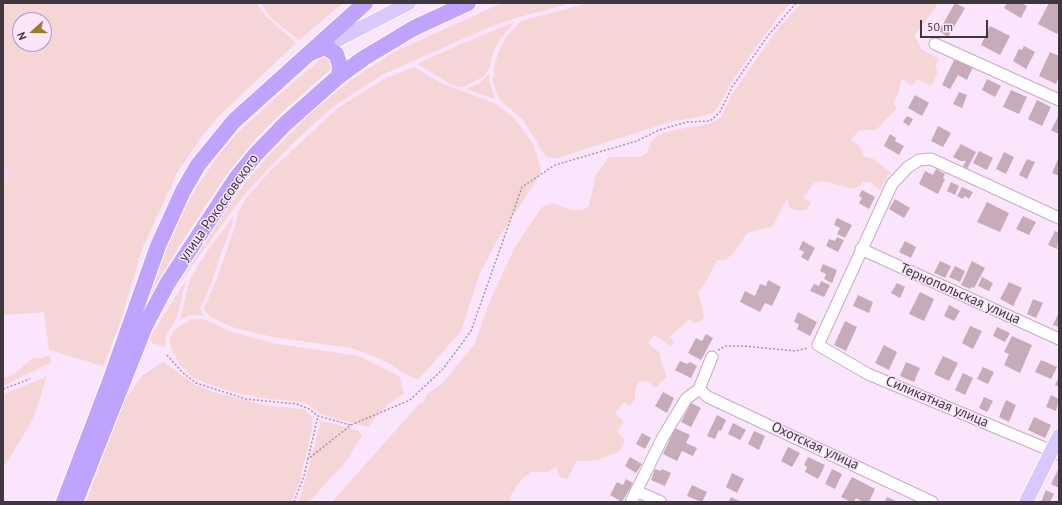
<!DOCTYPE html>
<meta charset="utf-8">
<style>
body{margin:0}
#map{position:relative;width:1062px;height:505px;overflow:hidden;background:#fae5fc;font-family:"PT Sans",sans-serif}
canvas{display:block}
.frame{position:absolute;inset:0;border:4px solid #3f373f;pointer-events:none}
.north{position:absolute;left:12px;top:12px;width:40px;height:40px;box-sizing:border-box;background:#fae5fc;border:1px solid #af9fb0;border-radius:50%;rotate:249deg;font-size:11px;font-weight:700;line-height:16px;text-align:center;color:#3f373f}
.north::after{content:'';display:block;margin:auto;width:14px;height:18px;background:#967d25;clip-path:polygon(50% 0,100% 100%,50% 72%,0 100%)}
.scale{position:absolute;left:920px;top:20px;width:68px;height:18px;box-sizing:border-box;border:2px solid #3f373f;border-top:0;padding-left:5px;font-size:12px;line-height:14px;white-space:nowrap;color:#3f373f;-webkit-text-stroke:3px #fae5fc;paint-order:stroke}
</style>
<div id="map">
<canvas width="1062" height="505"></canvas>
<div class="frame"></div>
<div class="north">N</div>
<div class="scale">50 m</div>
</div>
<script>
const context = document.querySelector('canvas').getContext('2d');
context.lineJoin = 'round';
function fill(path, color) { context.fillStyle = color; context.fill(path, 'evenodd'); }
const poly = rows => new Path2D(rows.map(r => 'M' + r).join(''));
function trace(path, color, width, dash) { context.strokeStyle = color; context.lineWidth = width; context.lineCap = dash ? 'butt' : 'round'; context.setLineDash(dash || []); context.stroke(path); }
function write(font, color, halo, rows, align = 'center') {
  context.font = font + ' "PT Sans",sans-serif'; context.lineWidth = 3; context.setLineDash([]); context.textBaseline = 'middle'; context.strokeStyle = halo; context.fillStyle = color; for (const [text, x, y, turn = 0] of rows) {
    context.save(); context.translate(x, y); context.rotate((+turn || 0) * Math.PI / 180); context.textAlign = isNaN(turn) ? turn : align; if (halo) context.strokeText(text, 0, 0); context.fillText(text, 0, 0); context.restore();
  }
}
const built = poly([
 [3,160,9,176,3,183]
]);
const green = poly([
 [3,3,256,3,267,17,296,43,221,114,203,135,178,171,142,249,120,323,103,366,49,350,44,312,4,315,3,313,3,183,9,176,3,160],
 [20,20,44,20,44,44,20,44],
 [260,3,343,3,299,40,273,20],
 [502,3,572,3,516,18,485,29,382,75,334,106,295,141,243,196,159,311,230,201,270,154,315,109,354,78,394,52],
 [589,3,791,3,776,20,734,78,718,107,714,112,703,116,670,122,557,158,549,158,544,154,523,120,501,101,497,95,493,80,495,63,499,51,506,37,521,21],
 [801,3,938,3,921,28,914,35,922,50,939,59,935,66,938,72,931,86,917,79,912,86,902,79,898,94,893,103,897,108,876,130,859,130,851,140,859,146,865,157,874,159,891,173,887,176,880,190,870,182,862,182,860,186,853,189,823,181,814,183,803,198,811,202,807,209,800,211,792,209,789,206,787,198,773,226,747,233,733,254,725,260,717,260,704,285,698,293,704,316,702,321,694,323,689,319,670,337,674,342,671,346,654,335,648,343,661,354,661,362,667,376,656,388,648,382,639,381,635,389,635,399,630,406,624,402,615,414,624,422,617,431,625,440,620,451,598,460,582,461,577,460,567,479,560,477,556,467,548,472,531,472,521,480,509,498,511,502,332,502,419,404,424,402,427,394,441,385,474,345,492,296,515,247,542,207,552,203,572,210,582,210,589,206,596,175,609,157,640,157,646,154,652,141,658,135,674,130,709,124,721,118,732,94,749,70,776,31],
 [514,22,499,41,494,50,489,69,483,77,463,87,454,86,417,64,461,44],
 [327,56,331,57,333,65,331,69,283,111,257,137,223,179,179,246,146,304,171,235,196,188,220,153,237,133,295,81,322,58],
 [414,67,439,82,494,103,504,110,514,118,529,138,534,146,541,170,539,176,533,186,499,237,480,273,461,331,419,379,411,377,381,359,351,348,273,337,235,328,210,317,204,309,217,278,236,224,238,213,245,200,271,170,339,107,386,78],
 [490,73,489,81,495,99,466,89,480,83],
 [233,217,232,225,221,253,211,284,200,308,204,316,189,315,180,320,190,279,206,253],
 [186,280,177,317,166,336,165,347,152,343,150,339,152,334],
 [191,319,203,319,232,332,277,344,359,356,399,376,404,393,386,406,368,427,323,415,304,402,269,399,233,392,205,383,192,377,179,364,170,345,170,338,174,330],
 [49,355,52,362,3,386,3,378,13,375,33,358,42,358],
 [163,362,196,385,213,392,264,405,303,409,310,414,312,417,312,429,299,484,291,502,86,502,125,399,143,375],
 [47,376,33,419,6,464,3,466,3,395],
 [319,420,359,431,362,435,347,460,309,502,299,502,315,444,320,425]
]);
const building = poly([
 [955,3,965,8,948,37,939,31],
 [1007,3,1021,3,1027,6,1021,18,1004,8],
 [1049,3,1059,3,1059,31,1057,34,1038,24],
 [990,26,1010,36,1000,55,981,45],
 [1024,46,1035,52,1026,69,1013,61,1019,49,1022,50],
 [1050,52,1059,56,1059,77,1056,84,1039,76],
 [955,58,973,67,967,80,958,75,950,89,942,85],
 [987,79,1001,86,995,97,982,90],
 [1011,90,1027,97,1019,114,1003,107],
 [959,92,967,95,962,108,953,104],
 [915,95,929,103,922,116,908,108],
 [1037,100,1051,107,1042,126,1028,119],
 [1059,115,1059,134,1051,130],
 [907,116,913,119,909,126,903,122],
 [938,126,951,133,943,147,931,141],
 [890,134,896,138,895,141,904,146,899,155,884,146],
 [961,144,976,152,967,169,963,166,966,161,961,161,953,157],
 [979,151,993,158,987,170,973,163],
 [1004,152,1014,157,1006,174,996,169],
 [1059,157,1059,176,1052,173],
 [1027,159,1035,162,1027,179,1019,175],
 [936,169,945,174,943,178,945,179,938,194,919,184,925,171,933,175],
 [951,182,959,186,955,195,947,191],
 [962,187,973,192,969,199,965,196,963,199,957,196],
 [862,190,875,197,869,209,859,203,862,198,859,196],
 [895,199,910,208,904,218,889,209],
 [987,202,1009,213,1000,232,977,222],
 [1023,216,1036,222,1029,235,1016,229],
 [837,218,852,225,845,238,837,234,840,228,834,225],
 [1055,231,1059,233,1057,249,1048,245],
 [837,237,844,240,838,252,826,246,829,239,835,241],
 [803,241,815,248,808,261,801,257,804,252,799,249],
 [905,241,916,247,911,258,899,252],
 [940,261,951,266,945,278,934,273],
 [972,261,985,268,974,288,971,287,970,289,961,285],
 [823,264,837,270,832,283,824,279,826,274,820,271],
 [955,266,965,271,960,282,949,277],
 [982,277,993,283,989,291,978,286],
 [768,280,781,287,772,306,765,303,760,312,740,302,745,291,755,296,760,284,766,286],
 [821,281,830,285,824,297,810,291,814,284,819,286],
 [1009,282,1022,288,1013,306,1000,299],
 [897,283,905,287,900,298,891,293],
 [920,292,934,299,924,321,909,314],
 [858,295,873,302,869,313,853,306],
 [1033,299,1043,303,1036,318,1027,314],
 [949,305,960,311,954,321,944,316],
 [798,312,817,322,810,336,797,329,799,324,794,322],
 [1059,312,1059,327,1053,325],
 [845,321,857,327,846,351,834,345],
 [970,326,982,331,973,349,962,343],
 [997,327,1010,333,1005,342,993,336],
 [706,334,713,338,701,360,688,353,696,338,702,341],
 [1012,336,1032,345,1020,373,1004,365,1009,354,1004,352],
 [884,345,897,352,889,370,875,363],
 [943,356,958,363,949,381,934,374],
 [1041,360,1057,367,1051,379,1035,372],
 [680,361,687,364,690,362,697,366,691,378,675,370],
 [906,362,920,368,914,382,900,376],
 [983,367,994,372,988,384,977,379],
 [963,373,973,378,965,395,955,390],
 [1059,377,1059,387,1055,385],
 [663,392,674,398,667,413,655,406],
 [1051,395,1059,399,1056,411,1046,407],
 [984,397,993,401,987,412,979,408],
 [1006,400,1016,405,1009,422,999,417],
 [691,403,701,408,691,427,681,422],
 [717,415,726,420,721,431,719,430,715,439,707,436],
 [1034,417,1051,425,1045,438,1028,430],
 [733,423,746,430,740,440,728,434],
 [675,428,690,435,686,443,697,448,693,456,682,451,677,461,663,454],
 [754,431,765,436,759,450,748,444],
 [642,433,651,438,645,449,636,444],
 [788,447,800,453,792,467,781,461],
 [630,457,642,464,636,473,625,466],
 [808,457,825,465,818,479,805,472,807,467,804,465],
 [1059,468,1059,488,1051,484],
 [655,469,661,471,662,469,671,473,665,486,651,480],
 [832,469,842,474,835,489,825,484],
 [732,473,744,479,737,493,726,487],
 [852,477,875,489,869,502,863,502,856,498,854,502,851,502,841,497],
 [626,479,633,483,622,502,610,495,617,482,623,485],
 [692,485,707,492,702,502,687,496],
 [1046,490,1054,494,1050,502,1041,502],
 [731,497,741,502,728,502],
 [887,497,898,502,885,502]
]);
const path = poly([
 [257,3,258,4],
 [718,350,726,346,744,346,795,351,808,348],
 [167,355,182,372,196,383,246,399,297,404,309,409,318,416,351,425],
 [3,389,30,379],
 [308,459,318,416],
 [294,502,304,476,308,459,351,425,410,400,443,369,471,331,522,187,555,165,637,141,659,130,687,122,710,121,720,112,732,87,767,37,796,3]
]);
const minor = poly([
 [935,44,1059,100],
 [1059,218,931,159,919,160,908,167,892,184,818,345,868,374,1059,454],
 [861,249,1059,339],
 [699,389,708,397,932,502],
 [636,491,661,502],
 [631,502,663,437,686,399,699,389,712,357]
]);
const major = poly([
 [322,48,409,3],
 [1026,502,1059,436]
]);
const highway = poly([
 [310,53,322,48,327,48,336,54,340,66,339,76],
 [64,502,112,376,158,246,183,191,198,165,234,121,365,3],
 [75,502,145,326,167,284,237,177,256,154,285,124,339,76,364,58,414,28,468,3]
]);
const streetNames = [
 ["улица Рокоссовского",219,208,-55],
 ["Тернопольская улица",960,294,24],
 ["Силикатная улица",937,402,23],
 ["Охотская улица",815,446,25]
];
fill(built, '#f1d7f3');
fill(green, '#f5d5d6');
fill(building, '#c7abb8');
trace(minor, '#c1adc3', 13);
trace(major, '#fff', 16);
trace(highway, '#fff', 18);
trace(path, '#a696a7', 1.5, [2, 2]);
trace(minor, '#fff', 11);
trace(major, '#d9c8fe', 14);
trace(highway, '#c0a3fe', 16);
write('14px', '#3f373f', '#fae5fc', streetNames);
</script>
